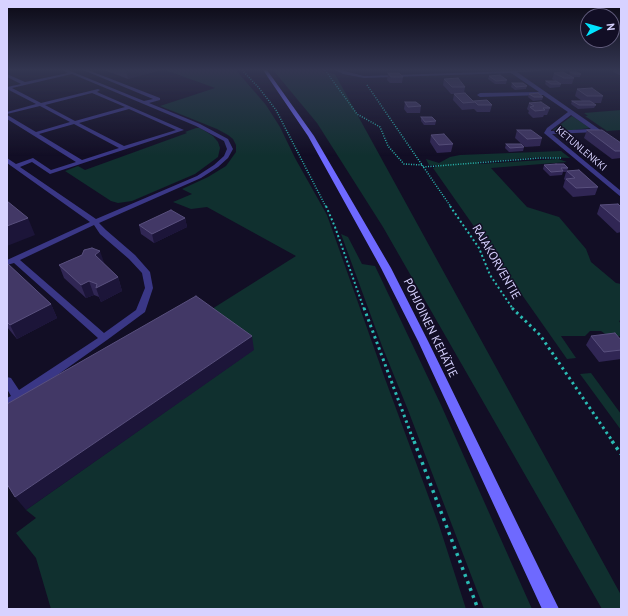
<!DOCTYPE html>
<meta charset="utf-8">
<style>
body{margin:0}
#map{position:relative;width:628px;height:616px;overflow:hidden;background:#120e25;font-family:"PT Sans",sans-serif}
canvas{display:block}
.frame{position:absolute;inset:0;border:8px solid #d7d2ff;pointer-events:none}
.north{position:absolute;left:580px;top:8px;width:40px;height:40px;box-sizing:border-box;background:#120e25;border:1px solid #615c7c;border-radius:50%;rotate:84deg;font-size:11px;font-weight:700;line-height:16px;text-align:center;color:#d7d2ff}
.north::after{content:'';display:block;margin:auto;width:14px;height:18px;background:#00e2fd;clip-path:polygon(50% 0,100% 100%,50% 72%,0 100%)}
</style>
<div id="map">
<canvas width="628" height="616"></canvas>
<div class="frame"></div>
<div class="north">N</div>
</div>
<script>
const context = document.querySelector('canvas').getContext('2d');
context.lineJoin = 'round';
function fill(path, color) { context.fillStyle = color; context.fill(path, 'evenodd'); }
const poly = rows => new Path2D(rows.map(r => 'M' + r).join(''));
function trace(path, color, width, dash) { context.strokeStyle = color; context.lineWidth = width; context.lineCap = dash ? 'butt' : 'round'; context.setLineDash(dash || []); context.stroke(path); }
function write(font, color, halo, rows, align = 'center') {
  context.font = font + ' "PT Sans",sans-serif'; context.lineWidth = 3; context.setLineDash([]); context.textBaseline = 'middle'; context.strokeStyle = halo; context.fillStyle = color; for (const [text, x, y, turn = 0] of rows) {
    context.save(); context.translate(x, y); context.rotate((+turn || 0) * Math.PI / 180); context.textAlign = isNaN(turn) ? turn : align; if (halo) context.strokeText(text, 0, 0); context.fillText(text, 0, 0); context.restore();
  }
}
const green = poly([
 [165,70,236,70,266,105,280,127,295,158,327,215,384,376,439,525,466,609,51,609,36,558,16,533,36,518,26,510,253,350,204,314,296,256,207,207,191,209,173,202,192,194,182,189,208,177,226,166,236,152,236,145,233,139,228,135,217,129,160,106,215,88],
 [273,70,317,70,335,74,621,595,621,609,602,609,383,227,317,123],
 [621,110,621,130,607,131,585,116,588,116,584,113],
 [572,116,590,128,574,130,553,130],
 [196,128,200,128,205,131,213,136,218,142,220,148,218,157,195,174,132,201,118,203,111,201,65,171,78,166,85,170,187,133,185,132],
 [561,151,570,158,540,157,478,162,479,164,558,159,567,162,491,168,527,207,559,217,586,249,591,262,616,283,621,284,621,320,619,321,621,324,621,336,608,336,601,331,590,331,585,336,561,336,576,358,567,359,433,168,441,165,429,165,426,159,439,163,450,157,460,155],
 [341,234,348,237,362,264,375,266,441,405,532,609,484,609,408,410,382,346],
 [591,373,621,414,621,430,580,374]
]);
const pathFar3 = poly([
 [242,70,259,88,276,110,326,207],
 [325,70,357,114,380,127,388,146,404,164,422,165],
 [367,85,451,207],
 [423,167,540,158,561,158]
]);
const pathFar2 = poly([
 [326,206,335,227,364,309],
 [450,206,479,248,490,275,513,309]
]);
const pathFar1 = poly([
 [364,308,414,442],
 [512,308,540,335,613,442]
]);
const path = poly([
 [414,441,478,609],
 [612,441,621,454]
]);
const lane = poly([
 [63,70,68,70,144,101,153,99,83,70,88,70,160,98,160,100,149,103,200,124,228,139,233,149,228,158,218,167,201,178,99,223,106,230,135,255,150,272,153,288,145,312,107,340,22,400,7,408,7,398,11,396,7,389,7,377,11,378,19,390,98,338,14,263,7,265,7,260,90,222,7,163,7,158,16,164,33,158,51,170,76,162,7,119,7,115,9,116,36,132,70,122,40,106,7,114,7,112,36,104,7,89,7,87,21,84,7,77,7,74,25,82,68,73,63,70],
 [72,74,196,126,224,141,227,149,224,156,214,165,197,176,96,219,20,167,32,162,50,174,184,130,97,92,100,90,98,89,41,103,12,88,72,74],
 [92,93,125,107,75,121,45,105,92,93],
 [129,109,176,130,124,146,79,123,129,109],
 [74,124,119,148,82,160,39,134,74,124],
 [94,225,100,234,129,259,142,273,145,288,136,310,104,333,20,260,94,225]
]);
const street = poly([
 [336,70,341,70,364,76,543,70,541,71,517,72,599,129,600,130,597,132,552,134,621,191,621,197,544,133,547,128,568,112,543,95,480,97,477,95,480,93,539,92,511,73,364,78,343,74,336,70],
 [571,115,591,129,551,131,551,130,571,115]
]);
const secondary = poly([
 [263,70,267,70,314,136,391,268,428,341,559,609,542,609,418,341,381,268,308,136,263,70]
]);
const wall = poly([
 [104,70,161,70,128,79],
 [614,70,621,70,621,76,613,72],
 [570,72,581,74,580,77,574,77,574,78,572,84,561,84,560,87,550,88,545,84,546,81,555,81,552,79,554,73,569,75],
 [388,73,403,77,402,83,390,83,387,80],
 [489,76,507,80,506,84,495,84,488,79],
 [444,79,465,87,464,93,473,101,492,105,490,112,477,112,474,109,462,110,453,100,454,94,451,94,443,85],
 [512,83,527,86,526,89,515,90,511,87],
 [577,89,603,96,601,103,593,103,596,105,594,108,578,109,571,104,572,101,582,101,575,96],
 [529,94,543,97,542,100,533,101,528,97],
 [405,102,421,106,420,113,407,113,404,109],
 [529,103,550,108,547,115,544,115,543,117,533,118,528,113,529,111,527,109],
 [421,117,436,121,435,125,424,125,421,121],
 [517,130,542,138,540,146,525,147,515,138],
 [587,130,621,143,621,158,612,159,584,138],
 [431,135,453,144,451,152,437,153,430,142],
 [506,144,524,147,523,151,509,152,505,148],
 [544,165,568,168,567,171,598,187,595,195,573,197,563,187,565,180,564,179,566,172,563,172,562,175,550,176,543,169],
 [600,205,621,207,621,232,617,233,597,214],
 [185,218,187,227,154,243,141,234,139,225],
 [82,255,105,265,118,277,122,291,101,302,99,297,94,295,86,298,64,278,59,265],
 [7,263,51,304,57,318,17,339,7,327],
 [591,336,621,350,621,359,599,362,586,345]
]);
const shadedWall = poly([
 [126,70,161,70,128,79],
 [28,218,35,235,7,246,7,226],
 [185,218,187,227,154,243,152,234],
 [100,251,105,265,95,255],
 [118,277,122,291,101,302,96,288],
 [89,281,94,295,86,298,81,285],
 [51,304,57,318,17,339,10,325],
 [252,336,254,350,26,510,15,497]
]);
const building = poly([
 [563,72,574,78,564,78,554,73,563,72],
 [570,72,577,72,581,74,574,74,570,72],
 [388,73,399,73,403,77,391,77,388,73],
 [500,75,507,80,496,81,489,76,500,75],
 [458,78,465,87,452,87,444,79,458,78],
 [546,81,556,81,561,84,551,84,546,81],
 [512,83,523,83,527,86,516,87,512,83],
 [592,88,603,96,587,96,577,89,592,88],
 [465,93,473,101,487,100,492,105,478,105,475,102,463,103,454,94,465,93],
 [538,93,543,97,534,97,529,94,538,93],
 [572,101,590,101,596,105,579,105,572,101],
 [405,102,416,102,421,106,408,107,405,102],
 [541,102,550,108,543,108,545,110,535,111,530,107,534,106,529,103,541,102],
 [421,117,432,117,436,121,425,122,421,117],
 [517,130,531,130,542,138,527,139,517,130],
 [587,130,602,130,621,143,621,151,615,151,587,130],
 [444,134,453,144,439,145,431,135,444,134],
 [506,144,521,144,524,147,510,148,506,144],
 [556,164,564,164,568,168,561,168,563,171,551,172,544,165,556,164],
 [579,170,598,187,576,188,566,179,575,178,567,171,579,170],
 [7,201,28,218,7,226,7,201],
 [618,204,621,207,621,223,600,205,618,204],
 [171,210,185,218,152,234,139,225,171,210],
 [92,248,100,251,95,255,118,277,96,288,97,284,89,281,81,285,59,265,82,255,84,250,92,248],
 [7,263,51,304,10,325,7,322,7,263],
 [196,296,252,336,15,497,7,484,7,404,196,296],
 [615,333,621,340,621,350,604,352,591,336,615,333]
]);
const farStreetnames = [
 ["KETUNLENKKI",581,149,40]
];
const streetNames = [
 ["RAJAKORVENTIE",496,262,60],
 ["POHJOINEN KEHÄTIE",430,328,64]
];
fill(green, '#10302f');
trace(pathFar3, '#2abbb4', 1.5, [1, 1.5]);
trace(pathFar2, '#2abbb4', 2, [2, 2.5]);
trace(pathFar1, '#2abbb4', 3, [2.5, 3.5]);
trace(path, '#2abbb4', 3.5, [3, 4.5]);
fill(lane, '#3a3786');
fill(street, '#3a3786');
fill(secondary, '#6e69ff');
fill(wall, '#302654');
fill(shadedWall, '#1c1539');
fill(building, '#423866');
trace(building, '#59507e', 1);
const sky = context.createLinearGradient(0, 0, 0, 156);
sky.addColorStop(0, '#0a0814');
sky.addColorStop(0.45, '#333651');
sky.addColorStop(1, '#33365100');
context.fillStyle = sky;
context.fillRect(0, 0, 628, 156);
write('10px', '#d7d2ff', '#120e25', farStreetnames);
write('12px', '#d7d2ff', '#120e25', streetNames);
</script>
